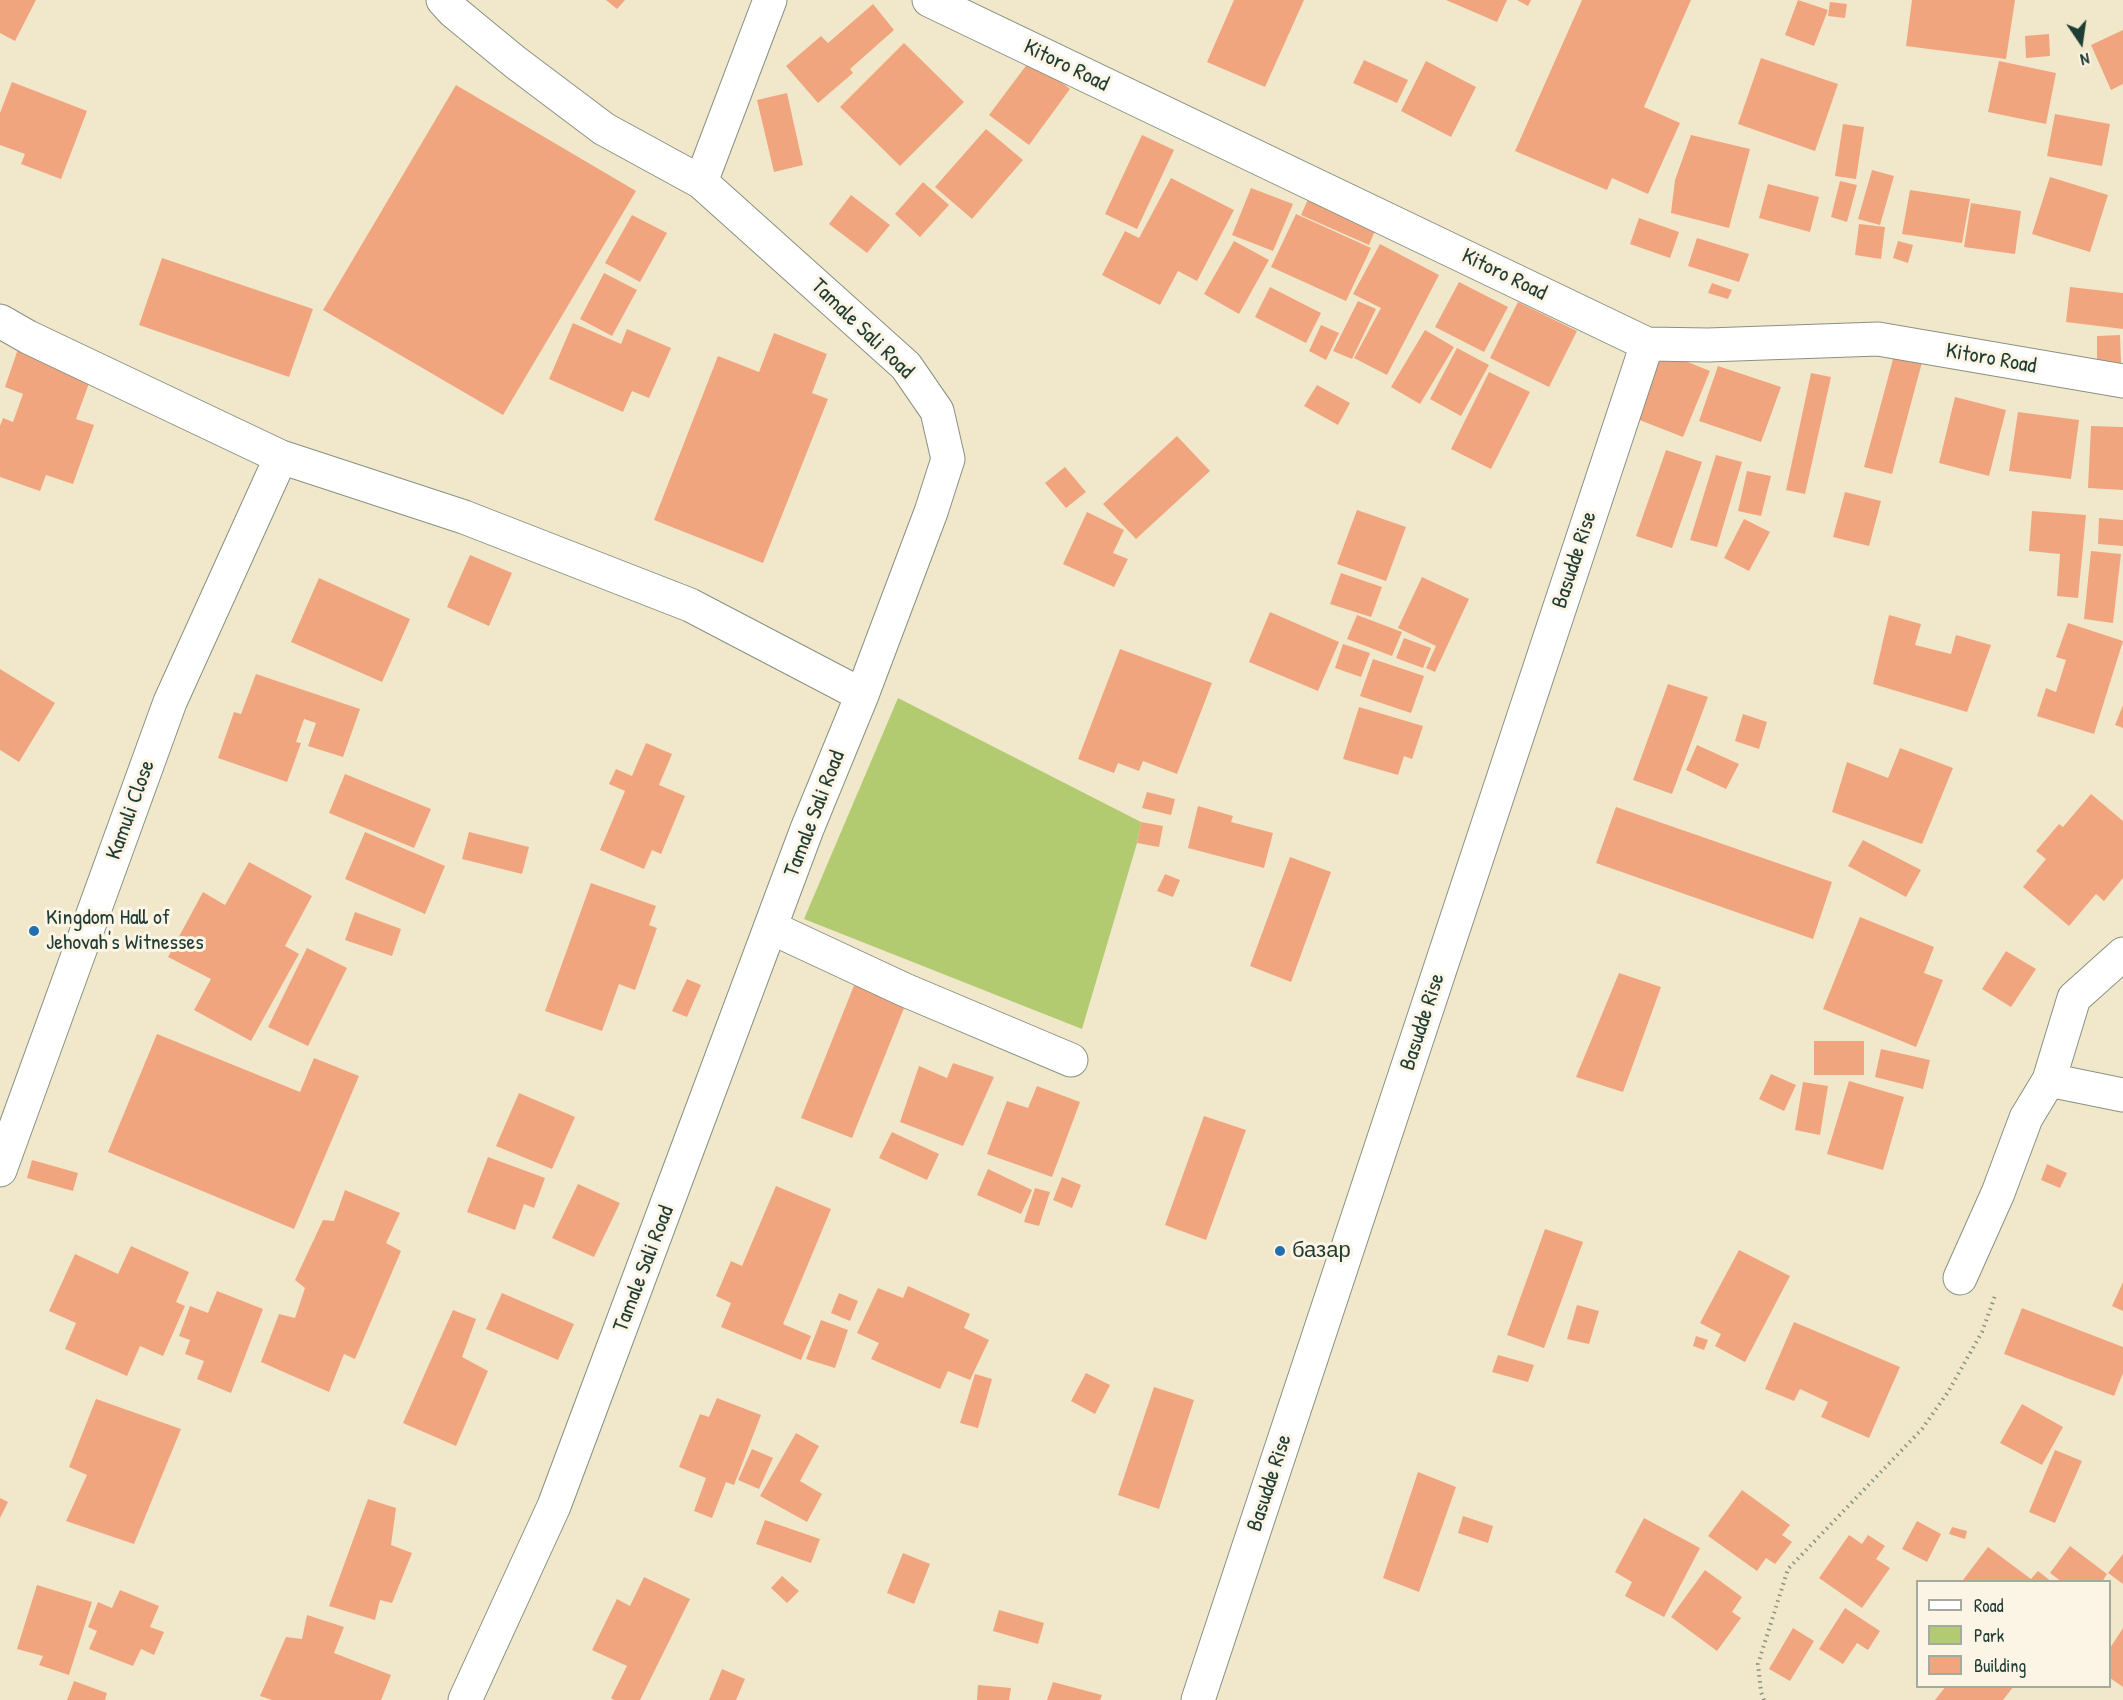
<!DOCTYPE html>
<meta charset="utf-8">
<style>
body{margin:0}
#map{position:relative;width:2123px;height:1700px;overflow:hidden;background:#f1e8cc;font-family:"Patrick Hand",sans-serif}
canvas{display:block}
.legend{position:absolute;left:1916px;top:1580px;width:195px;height:108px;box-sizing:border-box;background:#fcf5e5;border:2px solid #a4ab9e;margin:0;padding:8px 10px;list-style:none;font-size:18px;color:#1f3d34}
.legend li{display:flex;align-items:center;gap:12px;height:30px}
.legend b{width:30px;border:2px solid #a4ab9e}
.north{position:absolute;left:2051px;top:12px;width:60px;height:60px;-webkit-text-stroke:4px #fcf5e5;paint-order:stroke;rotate:167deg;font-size:16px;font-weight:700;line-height:24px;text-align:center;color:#1f3d34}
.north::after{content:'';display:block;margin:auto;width:21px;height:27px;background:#1f3d34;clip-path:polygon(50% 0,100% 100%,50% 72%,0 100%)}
</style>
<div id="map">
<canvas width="2123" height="1700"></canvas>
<ul class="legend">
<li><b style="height:8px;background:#fff"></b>Road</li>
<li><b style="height:16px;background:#b3cb70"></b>Park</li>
<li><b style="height:16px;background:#f1a57e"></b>Building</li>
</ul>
<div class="north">N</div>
</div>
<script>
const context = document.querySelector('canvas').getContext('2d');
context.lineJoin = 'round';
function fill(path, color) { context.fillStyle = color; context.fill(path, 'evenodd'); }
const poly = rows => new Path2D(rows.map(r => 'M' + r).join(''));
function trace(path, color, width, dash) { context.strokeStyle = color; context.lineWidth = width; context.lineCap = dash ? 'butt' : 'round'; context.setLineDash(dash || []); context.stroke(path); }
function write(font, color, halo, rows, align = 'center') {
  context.font = font + ' "Patrick Hand",sans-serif'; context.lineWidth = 6; context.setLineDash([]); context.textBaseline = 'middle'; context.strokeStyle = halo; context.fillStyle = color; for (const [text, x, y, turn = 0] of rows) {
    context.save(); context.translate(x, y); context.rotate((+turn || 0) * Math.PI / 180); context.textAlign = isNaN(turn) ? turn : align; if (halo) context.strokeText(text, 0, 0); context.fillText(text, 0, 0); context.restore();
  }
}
const green = poly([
 [898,698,1141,822,1137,843,1082,1029,804,919]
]);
const building = poly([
 [0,0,36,0,15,41,0,33],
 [606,0,625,0,617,9],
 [1234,0,1304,0,1265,87,1207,62],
 [1446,0,1507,0,1497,22],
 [1517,0,1531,0,1528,6],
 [1582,0,1691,0,1644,107,1680,123,1648,194,1612,178,1607,190,1515,151],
 [1798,0,1828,10,1814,46,1785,35],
 [1912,0,2015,0,2006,59,1906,46],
 [1830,2,1847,4,1845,18,1828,16],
 [873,4,894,30,850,69,853,73,818,103,786,66,821,36,828,43],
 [2123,30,2123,84,2111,90,2091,45],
 [2049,34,2050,56,2026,58,2025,36],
 [904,43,964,102,900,166,840,107],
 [1761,58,1838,84,1815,151,1738,124],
 [1031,59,1070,89,1029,145,989,115],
 [1364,60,1408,80,1397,103,1353,83],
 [1426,61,1476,87,1451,137,1401,111],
 [1999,61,2056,73,2046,124,1988,112],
 [12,82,87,111,61,179,21,164,25,154,0,145,0,113],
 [456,85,636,191,503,415,323,310],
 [787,93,803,165,774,172,757,100],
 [2055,114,2110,124,2102,166,2047,156],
 [1843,124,1864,127,1856,179,1835,176],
 [986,129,1023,160,972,219,935,187],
 [1142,135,1174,150,1137,229,1105,214],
 [1691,135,1750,149,1729,228,1671,213,1675,180],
 [1872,170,1894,176,1880,225,1858,219],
 [2050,177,2108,195,2090,252,2032,234],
 [1171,178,1234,210,1197,281,1178,271,1160,305,1102,275,1125,231,1139,238],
 [1840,181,1857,185,1847,222,1831,217],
 [923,182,949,205,920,237,895,214],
 [1768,184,1819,197,1810,232,1759,218],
 [1251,188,1293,204,1273,251,1232,235],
 [1910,190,1970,199,1962,243,1902,234],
 [851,195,890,225,867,253,829,224],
 [1310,195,1378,224,1369,245,1301,215],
 [1971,203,2021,211,2015,254,1964,247],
 [1296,214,1371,248,1346,301,1271,267],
 [632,215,667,233,640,282,605,263],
 [1639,218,1679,232,1670,258,1630,244],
 [1859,224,1885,227,1881,259,1855,255],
 [1697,238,1749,254,1739,282,1688,266],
 [1234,241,1269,260,1239,314,1204,294],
 [1898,241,1913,245,1908,263,1893,258],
 [1380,244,1439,275,1387,375,1354,358,1381,308,1353,294],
 [162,258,313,309,289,377,139,325],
 [604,273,637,290,612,336,580,319],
 [1459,282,1508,307,1484,352,1435,327],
 [1712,283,1732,290,1728,299,1708,293],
 [1270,287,1321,313,1306,343,1255,317],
 [2070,287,2123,293,2123,329,2066,322],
 [1358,301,1376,309,1352,359,1333,351],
 [1518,302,1577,331,1549,387,1490,358],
 [573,323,621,344,627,329,671,348,649,398,632,391,623,412,549,379],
 [1321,325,1339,333,1326,360,1309,351],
 [1425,330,1454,347,1420,404,1391,387],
 [774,333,827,354,812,393,828,399,763,563,654,520,718,356,759,372],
 [2120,335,2121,364,2097,364,2097,336],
 [1457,348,1489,365,1461,416,1430,399],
 [1896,348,1924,355,1892,474,1864,467],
 [18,349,92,375,76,419,94,425,73,484,46,475,40,491,0,477,0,426,3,418,13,422,23,394,5,387],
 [1663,352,1710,371,1683,437,1637,419],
 [1718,366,1781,387,1761,442,1699,421],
 [1489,372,1530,392,1491,469,1451,449],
 [1811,373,1831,377,1805,494,1786,490],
 [1317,385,1350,403,1338,425,1304,406],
 [1955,397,2006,410,1989,476,1939,463],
 [2018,412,2079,420,2071,479,2009,471],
 [2091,426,2123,427,2123,490,2088,488],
 [1177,436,1210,471,1136,539,1103,504],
 [1666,450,1702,462,1672,548,1636,536],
 [1716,455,1742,462,1717,547,1690,540],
 [1065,467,1086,492,1066,508,1045,483],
 [1747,471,1771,476,1761,516,1738,511],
 [1845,492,1881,501,1869,546,1833,537],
 [1357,510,1406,527,1386,581,1337,564],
 [2032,511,2086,515,2078,598,2057,596,2060,554,2029,551],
 [1087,512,1124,530,1113,553,1128,559,1114,587,1063,564],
 [2099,518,2123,520,2123,546,2098,544],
 [1744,519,1770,532,1749,571,1724,558],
 [2091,551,2121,554,2113,623,2084,619],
 [470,555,512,573,489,626,447,607],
 [1341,573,1382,587,1371,617,1330,604],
 [1422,577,1469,599,1435,672,1426,668,1436,646,1398,628],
 [319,578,410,619,382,682,291,642],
 [1270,612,1339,642,1318,691,1249,662],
 [1357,615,1402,632,1392,656,1347,639],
 [1889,615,1921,624,1915,645,1951,654,1956,635,1991,645,1967,712,1873,684],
 [2068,623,2123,641,2094,734,2037,716,2046,688,2056,692,2066,660,2056,657],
 [1404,638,1431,648,1423,668,1396,658],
 [1343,644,1370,653,1361,677,1335,668],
 [1120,649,1212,683,1177,774,1143,761,1139,771,1118,763,1114,773,1078,759],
 [1373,659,1424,676,1411,713,1360,696],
 [0,669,55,703,19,762,0,750],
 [256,674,360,709,343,757,308,746,316,723,304,719,296,742,301,743,287,782,218,758,234,712,241,714],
 [1668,684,1708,697,1672,794,1633,780],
 [2123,705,2123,728,2115,725],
 [1359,707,1423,726,1412,759,1404,756,1398,775,1343,759],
 [1743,714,1767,722,1759,749,1735,741],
 [646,743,672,754,659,785,685,796,661,854,652,850,644,869,600,850,625,791,609,784,616,769,632,776],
 [1697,745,1739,764,1726,789,1686,770],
 [1900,748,1953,768,1922,844,1832,812,1847,762,1888,778],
 [345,774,431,809,414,848,329,813],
 [1147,792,1175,799,1171,815,1142,808],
 [2091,794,2123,821,2123,878,2104,901,2096,894,2069,926,2023,887,2046,859,2036,851,2059,824,2063,827],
 [1198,806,1233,816,1231,822,1273,833,1264,868,1188,848],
 [1616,807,1832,882,1813,939,1596,863],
 [1141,822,1163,826,1159,847,1137,843],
 [365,832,445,866,425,914,345,879],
 [469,832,529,847,522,874,462,859],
 [1863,840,1921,870,1906,897,1848,866],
 [1290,857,1331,872,1291,982,1250,966],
 [249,862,312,896,285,946,299,954,251,1041,194,1010,211,979,168,957,203,892,225,905],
 [1165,874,1180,880,1173,897,1157,891],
 [591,883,656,906,649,925,657,928,635,990,619,984,602,1031,545,1011],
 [355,912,401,929,392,956,345,940],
 [1860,917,1934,947,1924,973,1943,980,1916,1047,1823,1009],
 [307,948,347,968,308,1046,268,1027],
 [2006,951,2036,969,2011,1007,1982,989],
 [1619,973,1661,987,1623,1092,1576,1077],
 [687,979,701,985,687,1017,672,1011],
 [855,983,906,1003,852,1138,801,1118],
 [157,1034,300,1092,314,1058,359,1076,294,1229,108,1152],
 [1814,1041,1864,1041,1864,1075,1814,1075],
 [1881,1049,1930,1060,1923,1089,1875,1077],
 [953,1063,994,1077,963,1146,900,1122,919,1066,947,1078],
 [1771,1074,1796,1085,1784,1111,1759,1099],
 [1849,1081,1904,1097,1883,1170,1827,1154],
 [1803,1082,1828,1086,1820,1135,1795,1130],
 [1037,1086,1080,1102,1052,1177,987,1154,1007,1101,1028,1108],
 [519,1093,575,1117,552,1169,496,1146],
 [1204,1116,1246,1130,1206,1240,1165,1225],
 [892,1132,939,1154,927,1180,879,1158],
 [488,1157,545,1178,534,1208,524,1204,515,1230,467,1212],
 [32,1160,78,1173,73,1191,27,1178],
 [2047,1164,2067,1173,2060,1188,2041,1180],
 [988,1169,1032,1190,1021,1214,977,1195],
 [1062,1177,1081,1185,1072,1208,1053,1200],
 [578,1184,620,1203,594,1257,552,1238],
 [776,1186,831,1209,783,1324,811,1336,801,1360,721,1327,731,1303,716,1296,731,1261,742,1266],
 [1035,1188,1050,1192,1039,1226,1024,1222],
 [345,1190,400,1213,386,1243,401,1251,355,1359,344,1354,329,1392,261,1362,279,1314,295,1318,305,1288,295,1280,323,1220,334,1221],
 [1545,1229,1583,1242,1544,1348,1507,1335],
 [131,1246,189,1272,176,1302,185,1306,163,1356,140,1346,127,1376,65,1349,76,1323,49,1311,75,1254,118,1274],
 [1739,1250,1790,1276,1745,1362,1715,1346,1721,1334,1700,1323],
 [2123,1282,2123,1311,2112,1306],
 [908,1286,970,1314,964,1328,989,1340,970,1380,948,1371,940,1389,871,1359,879,1343,857,1333,878,1288,903,1298],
 [217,1291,263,1309,231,1393,197,1379,204,1361,185,1354,190,1340,179,1336,190,1306,208,1313],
 [502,1293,574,1324,558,1360,486,1329],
 [839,1293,858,1301,850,1321,831,1313],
 [1577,1305,1599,1311,1589,1344,1567,1339],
 [2022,1308,2123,1347,2123,1373,2114,1396,2004,1354],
 [453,1310,476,1319,462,1357,488,1371,456,1446,403,1423],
 [821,1320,848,1330,835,1368,806,1359],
 [1794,1322,1900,1367,1869,1438,1821,1417,1828,1402,1800,1389,1794,1401,1765,1389],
 [1696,1336,1708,1340,1704,1350,1693,1346],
 [1498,1355,1534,1365,1528,1382,1492,1372],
 [1086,1373,1110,1385,1095,1414,1071,1401],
 [975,1374,992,1379,978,1428,960,1423],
 [1154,1387,1194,1400,1159,1509,1118,1495],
 [717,1398,761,1415,734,1485,726,1482,712,1518,694,1511,706,1478,679,1467,700,1414,709,1417],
 [96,1399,181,1429,134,1544,66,1521,87,1475,69,1467],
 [2022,1404,2063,1427,2042,1465,2000,1443],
 [796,1433,819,1446,800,1481,822,1494,807,1522,760,1496],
 [752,1449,773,1458,759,1489,738,1480],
 [2055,1450,2082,1461,2055,1523,2029,1512],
 [1418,1472,1456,1487,1419,1592,1383,1578],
 [1742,1490,1790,1525,1782,1535,1792,1542,1775,1564,1766,1558,1757,1571,1708,1536],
 [0,1498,8,1502,0,1518],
 [368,1499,396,1508,391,1545,412,1553,392,1603,380,1600,375,1620,329,1606],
 [1463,1516,1493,1526,1488,1543,1458,1533],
 [1644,1518,1700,1548,1664,1617,1625,1596,1632,1582,1615,1572],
 [765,1520,820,1539,811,1563,756,1544],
 [1917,1521,1941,1534,1927,1562,1902,1549],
 [1952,1527,1967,1531,1965,1539,1949,1534],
 [1849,1535,1862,1544,1868,1535,1885,1546,1876,1559,1890,1568,1862,1608,1819,1578],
 [2070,1546,2107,1574,2102,1582,2062,1582,2050,1573],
 [1988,1547,2031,1579,2038,1571,2052,1582,1965,1582,1963,1580],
 [903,1553,930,1564,914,1604,887,1593],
 [2123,1554,2123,1584,2108,1573],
 [1705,1570,1742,1597,1732,1612,1741,1618,1717,1651,1671,1617],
 [782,1576,799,1591,787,1603,771,1588],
 [644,1577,690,1599,640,1700,614,1700,611,1698,627,1666,592,1650,617,1599,630,1606],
 [37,1585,92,1602,69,1675,39,1665,43,1656,17,1649],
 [120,1590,159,1606,150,1627,164,1632,154,1655,141,1649,133,1666,89,1649,97,1631,88,1627,98,1602,112,1608],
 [1845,1608,1880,1631,1868,1650,1857,1643,1843,1664,1819,1649],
 [999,1610,1044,1623,1038,1644,993,1631],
 [307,1615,344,1627,334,1653,391,1675,381,1700,272,1700,260,1696,286,1637,302,1639],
 [1793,1628,1814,1641,1790,1681,1769,1669],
 [2123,1628,2123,1687,2110,1678,2110,1648],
 [722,1669,745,1679,736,1700,709,1700],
 [74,1681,107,1693,105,1700,67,1700],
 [1053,1682,1102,1695,1100,1700,1047,1700],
 [978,1685,1011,1688,1009,1700,977,1700],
 [1946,1686,2014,1686,2003,1700,1935,1700]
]);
const path = poly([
 [1764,1700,1761,1692,1758,1664,1788,1569,1922,1429,1948,1392,1982,1332,1995,1296]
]);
const minor = poly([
 [443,0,453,11,515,62,604,129,701,182,906,366,937,411,948,459,931,512,862,695,807,829,554,1506,465,1700],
 [929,0,1647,344,1708,345,1878,339,2123,381],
 [701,182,770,0],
 [0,321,28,337,281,457,464,517,690,605,862,695],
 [772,928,905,990,1071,1060],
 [2049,1080,2123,1095],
 [0,1170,170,702,281,457],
 [1960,1278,1998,1193,2026,1118,2049,1080,2074,998,2123,954],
 [1198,1700,1647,344]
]);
const markers = [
 [34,931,6,"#1f6fb2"],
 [1280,1251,6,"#1f6fb2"]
];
const streetNames = [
 ["Kitoro Road",1066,66,26],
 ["Kitoro Road",1504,275,26],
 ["Tamale Sali Road",862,329,44],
 ["Kitoro Road",1991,359,10],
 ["Basudde Rise",1575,560,-72],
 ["Kamuli Close",131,810,-70],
 ["Tamale Sali Road",815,814,-69],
 ["Basudde Rise",1423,1022,-72],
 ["Tamale Sali Road",644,1269,-69],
 ["Basudde Rise",1270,1483,-72]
];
const poiNames = [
 ["Kingdom Hall of",46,918],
 ["Jehovah's Witnesses",46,943],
 ["базар",1292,1251]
];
fill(green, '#b3cb70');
fill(building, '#f1a57e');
trace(minor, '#889280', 35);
trace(path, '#889280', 4, [1.5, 4.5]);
trace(minor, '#fff', 33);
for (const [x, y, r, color] of markers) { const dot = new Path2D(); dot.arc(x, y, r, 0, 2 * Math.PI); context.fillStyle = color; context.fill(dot); trace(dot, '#fcf5e5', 2); }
write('22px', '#1f3d34', '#fcf5e5', streetNames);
write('22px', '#1f3d34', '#fcf5e5', poiNames, 'left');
</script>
